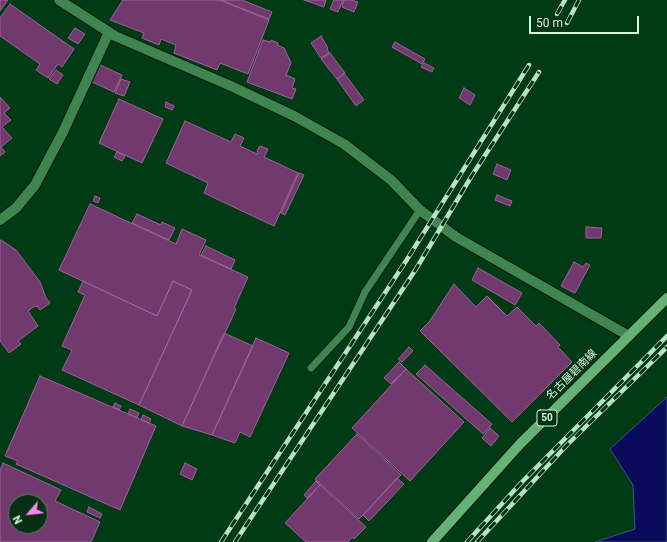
<!DOCTYPE html>
<meta charset="utf-8">
<style>
body{margin:0}
#map{position:relative;width:667px;height:542px;overflow:hidden;background:#003b16;font-family:Roboto,sans-serif}
canvas{display:block}
.north{position:absolute;left:8px;top:494px;width:40px;height:40px;box-sizing:border-box;background:#072f14;border:1px solid #597f63;border-radius:50%;rotate:242deg;font-size:11px;font-weight:700;line-height:16px;text-align:center;color:#d4f8da}
.north::after{content:'';display:block;margin:auto;width:14px;height:18px;background:#f689ee;clip-path:polygon(50% 0,100% 100%,50% 72%,0 100%)}
.scale{position:absolute;left:529px;top:16px;width:110px;height:18px;box-sizing:border-box;border:2px solid #d4f8da;border-top:0;padding-left:5px;font-size:12px;line-height:14px;white-space:nowrap;color:#d4f8da;-webkit-text-stroke:3px #072f14;paint-order:stroke}
</style>
<div id="map">
<canvas width="667" height="542"></canvas>
<div class="north">N</div>
<div class="scale">50 m</div>
</div>
<script>
const context = document.querySelector('canvas').getContext('2d');
context.lineJoin = 'round';
function fill(path, color) { context.fillStyle = color; context.fill(path, 'evenodd'); }
const poly = rows => new Path2D(rows.map(r => 'M' + r).join(''));
function trace(path, color, width, dash) { context.strokeStyle = color; context.lineWidth = width; context.lineCap = dash ? 'butt' : 'round'; context.setLineDash(dash || []); context.stroke(path); }
function write(font, color, halo, rows, align = 'center') {
  context.font = font + ' Roboto,"Noto Sans JP",sans-serif'; context.lineWidth = 3; context.setLineDash([]); context.textBaseline = 'middle'; context.strokeStyle = halo; context.fillStyle = color; for (const [text, x, y, turn = 0] of rows) {
    context.save(); context.translate(x, y); context.rotate((+turn || 0) * Math.PI / 180); context.textAlign = isNaN(turn) ? turn : align; if (halo) context.strokeText(text, 0, 0); context.fillText(text, 0, 0); context.restore();
  }
}
const water = poly([
 [667,397,667,542,595,542,635,529,633,485,610,449,667,397]
]);
const building = poly([
 [0,0,8,0,0,11,0,0],
 [123,0,220,0,269,20,248,74,220,63,217,70,174,53,176,45,161,39,159,45,142,38,144,33,110,20,123,0],
 [220,0,242,0,272,12,269,19,220,0],
 [304,0,326,0,324,7,304,0],
 [334,0,343,0,338,12,330,9,334,0],
 [344,0,351,0,358,2,354,12,342,7,344,0],
 [10,4,74,49,62,67,58,64,48,78,36,70,40,64,0,36,0,18,10,4],
 [75,28,85,34,78,44,68,38,75,28],
 [321,36,328,48,327,49,329,53,321,58,311,43,321,36],
 [263,40,270,42,271,40,278,43,277,45,284,48,291,63,286,75,295,79,292,88,296,89,292,99,247,82,263,40],
 [395,42,425,59,422,64,392,47,395,42],
 [330,53,345,73,337,79,321,59,330,53],
 [424,63,434,68,432,72,421,67,424,63],
 [98,64,122,75,114,92,90,81,98,64],
 [56,70,63,75,57,84,49,79,56,70],
 [344,73,364,100,356,106,337,79,344,73],
 [121,79,130,82,124,96,115,93,121,79],
 [464,88,475,95,470,105,459,98,464,88],
 [0,97,10,108,4,113,11,120,2,127,12,138,1,147,5,152,0,156,0,97],
 [119,99,163,119,142,163,99,143,119,99],
 [166,102,174,106,172,110,165,107,166,102],
 [185,121,231,142,235,134,244,138,240,146,257,154,258,152,257,151,260,146,268,149,264,157,298,173,274,226,204,193,208,183,166,163,185,121],
 [117,152,125,156,122,161,114,157,117,152],
 [497,164,511,170,507,180,493,174,497,164],
 [299,173,304,175,285,215,281,213,299,173],
 [497,195,512,201,510,206,495,200,497,195],
 [95,196,100,198,98,203,93,201,95,196],
 [90,204,176,244,182,229,206,240,199,255,248,277,234,308,236,309,182,426,139,405,192,290,173,281,157,316,59,270,90,204],
 [137,214,161,225,162,222,175,228,169,240,132,223,137,214],
 [586,227,602,228,601,238,586,238,586,227],
 [1,240,16,250,40,282,46,298,50,303,40,310,37,306,36,307,35,306,28,311,38,326,18,341,21,344,9,353,0,341,0,241,1,240],
 [206,246,235,260,231,269,201,255,206,246],
 [574,262,583,267,586,263,590,265,575,293,561,286,574,262],
 [478,268,522,293,515,305,472,280,478,268],
 [83,281,157,316,173,281,192,290,139,405,62,370,72,350,62,346,85,295,78,292,83,281],
 [454,284,476,307,487,296,507,316,517,307,536,326,539,323,560,345,558,347,572,362,512,422,420,331,429,322,454,284],
 [224,333,253,346,212,435,182,426,224,333],
 [256,338,289,353,250,437,240,432,235,443,212,435,256,338],
 [409,347,413,351,402,362,398,359,409,347],
 [399,362,406,369,391,384,384,378,399,362],
 [425,365,492,424,483,434,416,374,425,365],
 [406,369,464,422,410,481,352,428,406,369],
 [40,376,156,426,120,510,16,464,18,461,5,456,40,376],
 [115,403,121,406,119,410,113,407,115,403],
 [130,409,139,413,137,418,128,414,130,409],
 [143,415,151,419,149,423,141,420,143,415],
 [490,428,499,436,491,446,482,438,490,428],
 [357,434,401,475,359,519,315,479,357,434],
 [3,463,61,490,55,501,100,522,91,542,0,542,0,470,3,463],
 [16,502,40,502,40,526,16,526,16,502],
 [185,463,197,469,192,480,180,474,185,463],
 [397,478,404,484,369,521,363,515,397,478],
 [316,481,320,485,307,498,304,495,316,481],
 [320,485,366,527,354,539,352,537,348,542,306,542,285,523,320,485],
 [89,507,102,514,100,518,87,512,89,507]
]);
const lane = poly([
 [311,368,349,327,365,292,420,210]
]);
const street = poly([
 [0,220,16,208,35,185,63,132,109,32]
]);
const secondary = poly([
 [59,0,115,36,231,86,294,116,344,144,391,180,420,210,456,237,629,336]
]);
const primary = poly([
 [432,542,520,444,667,298]
]);
const rail = poly([
 [557,14,565,0],
 [567,23,579,0],
 [221,542,406,261,529,65],
 [235,542,416,269,471,177,539,72],
 [467,542,521,483,667,336],
 [477,542,567,445,667,347]
]);
const shields = [
 [547,418,20]
];
const shieldNames = [
 ["50",547,418]
];
const streetNames = [
 ["名古屋碧南線",572,375,-45]
];
fill(water, '#0b0b5b');
trace(water, '#475281', 1);
fill(building, '#72396e');
trace(building, '#9f629a', 1);
trace(lane, '#071d0d', 9);
trace(street, '#071d0d', 12);
trace(secondary, '#071d0d', 12);
trace(primary, '#071d0d', 12);
trace(lane, '#3e8550', 7);
trace(street, '#3e8550', 10);
trace(secondary, '#3e8550', 10);
trace(primary, '#66b176', 10);
trace(rail, '#bae1c2', 4.5);
trace(rail, '#072f14', 3, [9]);
for (const [x, y, w] of shields) { const box = new Path2D(); box.roundRect(x - w / 2, y - 8, w, 16, 3); context.fillStyle = '#072f14'; context.fill(box); trace(box, '#d4f8da', 1); }
write('bold 10px', '#d4f8da', null, shieldNames);
write('11px', '#d4f8da', '#072f14', streetNames);
</script>
